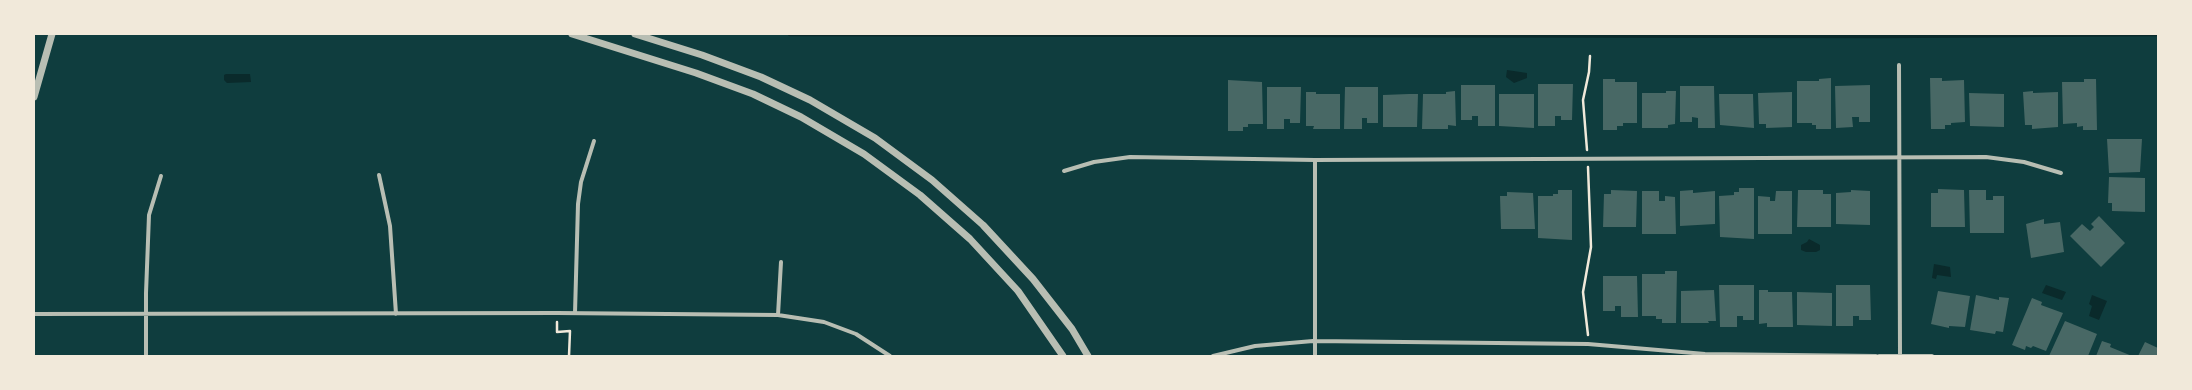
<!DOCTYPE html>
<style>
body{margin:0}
#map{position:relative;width:2192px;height:390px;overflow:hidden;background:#0f3d3e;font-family:"Fira Sans",sans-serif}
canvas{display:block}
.frame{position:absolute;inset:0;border:35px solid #f1e9da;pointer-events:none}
</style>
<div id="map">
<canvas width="2192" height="390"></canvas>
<div class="frame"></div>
</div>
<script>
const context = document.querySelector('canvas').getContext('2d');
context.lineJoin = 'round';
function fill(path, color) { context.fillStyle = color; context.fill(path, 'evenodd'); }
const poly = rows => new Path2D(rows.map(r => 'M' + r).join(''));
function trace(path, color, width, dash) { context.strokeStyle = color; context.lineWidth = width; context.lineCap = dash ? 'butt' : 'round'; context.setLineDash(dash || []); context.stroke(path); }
const water = poly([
 [1507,70,1527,73,1527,78,1514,83,1506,77],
 [226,74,250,74,251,82,227,83,224,80,224,75],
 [1809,239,1820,245,1820,250,1816,252,1806,252,1801,250,1801,245,1807,242],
 [1934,264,1950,267,1951,277,1937,275,1936,279,1932,278],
 [2046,285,2066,292,2062,300,2042,293],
 [2092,295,2107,301,2099,320,2089,316,2092,306,2089,304]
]);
const stream = poly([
 [790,34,1882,36,2158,34]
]);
const building = poly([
 [1831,78,1831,129,1816,129,1816,125,1812,125,1812,123,1797,123,1797,81,1819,81,1819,79],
 [1930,78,1942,78,1942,81,1964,80,1965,122,1951,123,1951,125,1945,125,1945,129,1931,129],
 [1603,79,1615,79,1615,82,1637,82,1637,123,1623,123,1623,126,1617,126,1617,130,1603,130],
 [2084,79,2096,79,2097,130,2083,130,2083,126,2077,127,2077,123,2063,124,2062,82,2084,82],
 [1228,80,1262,82,1263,124,1248,124,1248,127,1243,127,1243,131,1228,131],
 [1538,84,1573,84,1572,120,1561,120,1561,116,1555,116,1555,126,1538,126],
 [1461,85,1495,85,1495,126,1478,126,1478,116,1472,116,1472,120,1461,120],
 [1870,85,1870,122,1859,122,1859,117,1852,117,1853,127,1836,128,1835,86],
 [1680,86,1714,86,1715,128,1698,128,1698,118,1692,117,1692,122,1680,122],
 [1267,87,1301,87,1300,123,1290,123,1290,119,1284,119,1284,129,1267,129],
 [1345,87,1378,87,1378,123,1367,123,1367,118,1362,118,1362,129,1344,129],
 [1455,91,1456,126,1448,125,1448,129,1422,129,1423,94,1446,94,1446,92],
 [1666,91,1676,91,1675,124,1668,125,1668,128,1642,128,1642,93,1666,93],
 [2033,91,2033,93,2058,92,2058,127,2032,129,2032,125,2025,125,2023,92],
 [1306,92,1316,92,1316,94,1340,94,1340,129,1313,129,1314,126,1306,126],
 [1792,92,1792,127,1766,128,1766,124,1759,124,1758,93],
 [1969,93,2004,94,2004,127,1970,126],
 [1409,94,1418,94,1417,127,1383,127,1383,95],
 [1499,94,1534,94,1534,128,1499,126],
 [1719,94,1753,94,1754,128,1720,125],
 [2107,139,2142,139,2140,172,2109,173],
 [2109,177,2145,178,2145,212,2112,211,2112,203,2108,203],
 [1739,188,1754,188,1754,239,1720,237,1719,196,1734,195,1734,192,1739,192],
 [1938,189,1964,190,1965,227,1931,227,1931,193,1938,193],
 [1558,190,1572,190,1572,240,1538,238,1538,196,1553,196,1553,194,1558,194],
 [1611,190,1637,191,1636,227,1603,227,1604,194,1611,194],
 [1693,190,1693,193,1715,191,1715,224,1680,226,1680,191],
 [1798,190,1823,190,1823,194,1831,194,1831,227,1797,227],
 [1851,190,1870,191,1870,225,1836,224,1836,193,1851,192],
 [1969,190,1986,190,1986,200,1993,200,1993,196,2004,196,2004,233,1970,233],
 [1642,191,1659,191,1659,201,1665,201,1665,196,1675,197,1676,234,1642,234],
 [1776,191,1792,191,1792,234,1758,234,1758,196,1770,197,1770,201,1775,201],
 [1507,192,1533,193,1535,229,1501,229,1500,196,1507,196],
 [2099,216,2125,243,2101,267,2070,236,2082,224,2090,231,2094,227,2091,224],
 [2044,219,2044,224,2060,222,2064,252,2031,258,2026,224],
 [1665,271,1677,271,1676,323,1662,323,1662,319,1656,319,1656,316,1642,316,1642,274,1665,274],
 [1603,276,1637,276,1638,317,1621,317,1621,306,1615,306,1615,311,1603,311],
 [1719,285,1754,285,1754,320,1743,320,1743,316,1737,316,1737,327,1720,327],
 [1836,285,1870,285,1871,320,1859,320,1859,316,1853,316,1853,326,1836,326],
 [1714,290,1716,321,1708,321,1709,323,1681,323,1681,291],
 [1759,290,1768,290,1768,292,1792,292,1793,327,1767,327,1767,323,1759,324],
 [1938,291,1970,296,1965,327,1949,326,1949,328,1931,324],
 [1797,292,1832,293,1832,326,1797,325],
 [1976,295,1999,300,1999,297,2009,298,2003,332,1996,331,1995,334,1970,330],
 [2032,298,2042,302,2041,305,2063,313,2046,351,2033,346,2031,348,2026,346,2025,350,2012,345],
 [2065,321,2097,334,2088,356,2049,356],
 [2102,341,2111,344,2110,347,2132,356,2096,356],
 [2145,342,2158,348,2158,356,2138,356]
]);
const path = poly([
 [1587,150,1583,100,1589,72,1590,56],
 [1588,167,1591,247,1583,292,1588,335],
 [557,322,557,332,570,331,569,356]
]);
const minor = poly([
 [1899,65,1900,356],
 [1064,171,1094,162,1130,157,1315,160,1986,157,2024,162,2061,173],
 [379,175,390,226,396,314],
 [575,313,578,204,581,182,594,141],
 [34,314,557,313,778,315,824,322,856,334,890,356],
 [778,315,781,262],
 [146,356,146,293,149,215,161,176],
 [1213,356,1255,346,1313,341,1588,344,1705,354,1876,356],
 [1315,356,1315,160],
 [1879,356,1932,356]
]);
const tertiary = poly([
 [572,34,696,73,753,94,801,117,864,154,920,195,970,239,1018,291,1063,356],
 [635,34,702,55,761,77,810,100,875,138,932,180,983,225,1033,279,1072,329,1088,356],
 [34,97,52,34]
]);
fill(water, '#0a2a2b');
trace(stream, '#0a2a2b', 4.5);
fill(building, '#486865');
trace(path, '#f1e9da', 2.5);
trace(minor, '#b8beb3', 4);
trace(tertiary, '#b8beb3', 7);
</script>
